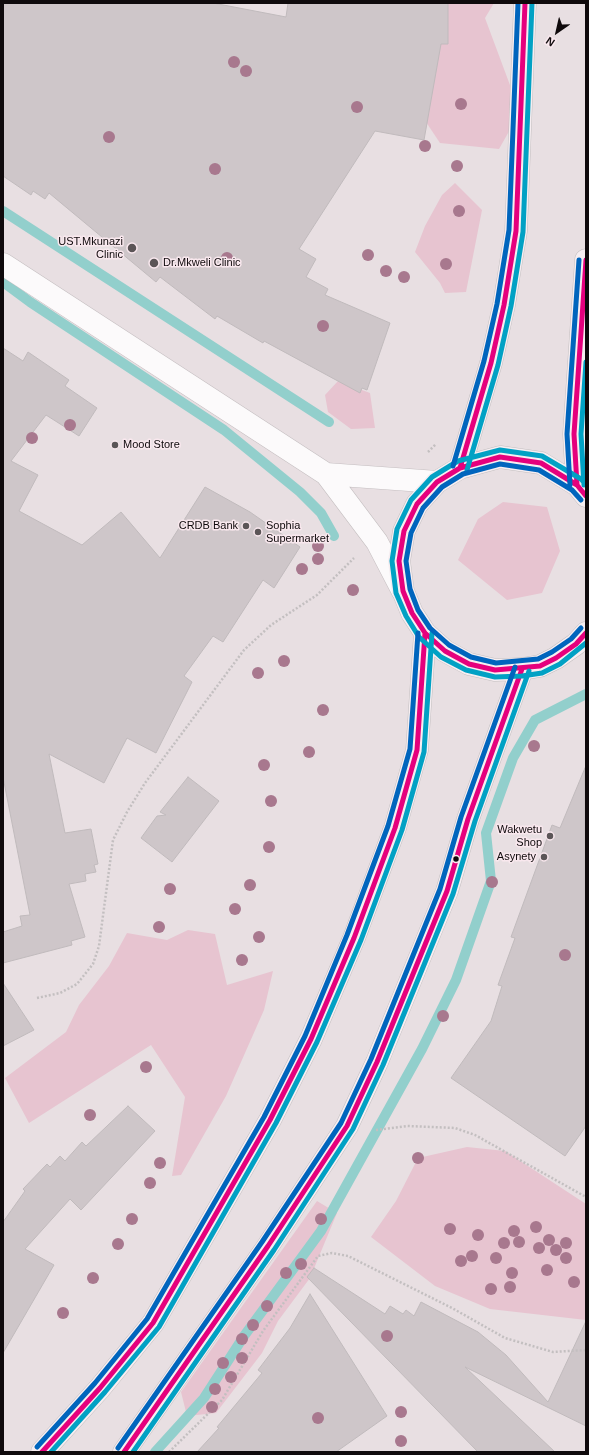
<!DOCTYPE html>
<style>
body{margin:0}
#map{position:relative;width:589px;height:1455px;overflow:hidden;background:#e8dfe2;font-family:Helvetica,sans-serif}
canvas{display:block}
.frame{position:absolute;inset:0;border:4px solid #0f0a0c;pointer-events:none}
.north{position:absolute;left:537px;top:12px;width:40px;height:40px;-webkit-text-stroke:3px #f9e8ee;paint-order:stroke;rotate:214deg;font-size:11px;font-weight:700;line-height:16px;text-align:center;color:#0f0a0c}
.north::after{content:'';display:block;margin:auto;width:14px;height:18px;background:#0f0a0c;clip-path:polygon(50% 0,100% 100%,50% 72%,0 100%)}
</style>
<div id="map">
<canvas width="589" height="1455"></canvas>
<div class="frame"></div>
<div class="north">N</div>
</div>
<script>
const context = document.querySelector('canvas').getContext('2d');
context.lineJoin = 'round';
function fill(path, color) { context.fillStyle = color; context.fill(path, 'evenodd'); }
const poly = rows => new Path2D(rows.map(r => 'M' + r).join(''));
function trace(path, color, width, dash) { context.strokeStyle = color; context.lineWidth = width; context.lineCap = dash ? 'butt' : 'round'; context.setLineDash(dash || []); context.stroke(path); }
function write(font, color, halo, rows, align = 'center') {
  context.font = font + ' Helvetica,sans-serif'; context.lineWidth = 3; context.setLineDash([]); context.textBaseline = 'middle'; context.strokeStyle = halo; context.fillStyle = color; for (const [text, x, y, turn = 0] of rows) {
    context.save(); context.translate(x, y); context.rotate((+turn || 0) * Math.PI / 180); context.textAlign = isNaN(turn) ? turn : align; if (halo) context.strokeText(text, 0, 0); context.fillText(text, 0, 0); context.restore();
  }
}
const green = poly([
 [436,3,494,3,485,18,520,112,499,149,440,143,422,116],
 [455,183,482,210,466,292,445,293,440,283,415,252,425,226,442,195],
 [338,381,370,393,375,428,351,429,328,412,325,395],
 [503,502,547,507,560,551,542,593,507,600,458,560,478,519],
 [188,930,215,934,227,985,273,971,264,1010,226,1096,181,1175,172,1176,185,1097,151,1045,29,1123,5,1078,66,1032,79,1005,109,966,127,933,167,940],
 [467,1147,505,1151,586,1204,586,1320,490,1309,435,1286,371,1237,396,1201,418,1158],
 [317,1201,337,1213,310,1278,278,1321,262,1353,216,1413,187,1416,181,1392]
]);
const stream = poly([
 [3,211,329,422],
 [3,282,30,302,224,430,300,492,321,513,334,536],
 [155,1452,204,1398,244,1336,321,1231,422,1049,456,980,491,881,486,833,513,758,535,720,586,694]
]);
const building = poly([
 [3,3,213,3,286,17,288,3,448,3,448,44,441,44,424,140,375,131,299,249,316,259,306,277,328,289,325,295,390,323,367,390,362,388,360,393,264,341,263,343,217,316,215,319,160,277,156,282,49,193,45,199,33,191,31,195,3,176,3,3],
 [3,348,23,361,28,352,69,380,65,386,97,408,79,436,46,415,11,461,38,475,19,511,82,545,121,512,160,558,205,487,250,512,300,547,274,588,263,580,223,642,213,636,184,676,192,682,156,753,127,738,104,783,49,754,65,833,91,829,98,864,94,865,96,872,85,874,86,881,69,884,85,937,71,941,72,945,3,963,3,932,22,926,20,916,30,915,3,777,3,348],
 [585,768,586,1126,565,1156,451,1078,491,1021,502,986,498,985,515,938,511,937,552,825,560,828,585,768],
 [188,777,219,801,172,862,141,838,157,816,166,815,160,812,188,777],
 [3,983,34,1030,3,1046,3,983],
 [128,1106,155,1131,81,1210,70,1199,25,1249,54,1265,3,1353,3,1222,25,1191,23,1189,47,1164,50,1167,60,1156,65,1161,82,1142,86,1146,128,1106],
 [314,1268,385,1314,390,1306,403,1314,406,1310,414,1316,421,1302,478,1332,506,1355,548,1402,586,1321,586,1426,465,1367,555,1452,478,1452,307,1277,314,1268],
 [310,1294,387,1416,336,1452,197,1452,219,1428,217,1427,262,1373,258,1370,290,1328,310,1294]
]);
const path = poly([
 [428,452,436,444],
 [37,998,60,993,77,984,93,964,99,946,113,840,127,812,145,783,244,650,271,625,317,595,354,558],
 [376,1130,407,1126,455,1128,475,1135,586,1197],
 [169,1452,222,1400,263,1331,318,1256,332,1253,348,1256,452,1308,505,1338,553,1352,586,1350]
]);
const minor = poly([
 [3,264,326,474,377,542,402,590],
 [326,474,437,482]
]);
const major = poly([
 [460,468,491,363,504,305,516,231,525,3],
 [577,485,574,434,586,260],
 [586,496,577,485,541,463,500,457,460,468,437,482,417,504,404,531,399,561,403,591,412,613,425,633,445,651,469,664,495,670,522,669,540,666,556,658,576,644,586,633],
 [42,1452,100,1388,153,1323,270,1120,311,1039,354,938,395,828,417,750,425,633],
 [124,1452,268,1246,347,1126,377,1062,447,891,468,819,522,669]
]);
const bus1 = poly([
 [460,468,491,363,504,305,516,231,525,3],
 [577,485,574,434,586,260],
 [586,496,577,485,541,463,500,457,460,468,437,482,417,504,404,531,399,561,403,591,412,613,425,633,445,651,469,664,495,670,540,666,556,658,576,644,586,633],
 [42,1452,100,1388,153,1323,270,1120,311,1039,354,938,395,828,417,750,425,633],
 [124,1452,268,1246,347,1126,377,1062,447,891,468,819,522,669]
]);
const bus2 = poly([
 [467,470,498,365,511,306,523,232,532,3],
 [584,485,581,434,586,362],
 [586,485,581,479,542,456,500,450,458,461,432,477,411,500,397,529,392,561,396,593,406,616,419,637,441,657,466,670,495,677,522,676,542,673,560,664,586,643],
 [51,1452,105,1392,159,1327,276,1123,317,1042,361,940,402,830,424,752,432,633],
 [133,1452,274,1250,353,1129,383,1065,453,894,475,821,529,671]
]);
const bus3 = poly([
 [453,466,484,361,497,304,509,230,518,3],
 [570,485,567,434,579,260],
 [581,500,572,490,539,470,500,464,463,474,442,487,423,508,411,533,406,561,410,589,418,610,430,628,449,645,471,657,496,663,538,659,552,652,571,639,581,628],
 [37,1447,95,1383,147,1319,264,1117,305,1036,347,935,388,826,410,749,418,633],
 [118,1448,262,1242,341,1123,371,1059,440,889,461,817,515,667]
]);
const trees = [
 [234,62],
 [246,71],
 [461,104],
 [357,107],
 [109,137],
 [425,146],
 [457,166],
 [215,169],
 [459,211],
 [368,255],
 [227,258],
 [446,264],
 [386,271],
 [404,277],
 [323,326],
 [70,425],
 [32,438],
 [318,546],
 [318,559],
 [302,569],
 [353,590],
 [284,661],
 [258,673],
 [323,710],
 [534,746],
 [309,752],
 [264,765],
 [271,801],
 [269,847],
 [492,882],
 [250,885],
 [170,889],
 [235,909],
 [159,927],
 [259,937],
 [565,955],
 [242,960],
 [443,1016],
 [146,1067],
 [90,1115],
 [418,1158],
 [160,1163],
 [150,1183],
 [132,1219],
 [321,1219],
 [536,1227],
 [450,1229],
 [514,1231],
 [478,1235],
 [549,1240],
 [519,1242],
 [504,1243],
 [566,1243],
 [118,1244],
 [539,1248],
 [556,1250],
 [472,1256],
 [496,1258],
 [566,1258],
 [461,1261],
 [301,1264],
 [547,1270],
 [286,1273],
 [512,1273],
 [93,1278],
 [574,1282],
 [510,1287],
 [491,1289],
 [267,1306],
 [63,1313],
 [253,1325],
 [387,1336],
 [242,1339],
 [242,1358],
 [223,1363],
 [231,1377],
 [215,1389],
 [212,1407],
 [401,1412],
 [318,1418],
 [401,1441]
];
const markers = [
 [132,248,5,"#5b5557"],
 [154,263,5,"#5b5557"],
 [115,445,4,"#5b5557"],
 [246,526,4,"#5b5557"],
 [258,532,4,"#5b5557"],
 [550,836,4,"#5b5557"],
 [544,857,4,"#5b5557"],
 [456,859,3.5,"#0f0a0c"]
];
const poiNames = [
 ["UST.Mkunazi",123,242],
 ["Clinic",123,255],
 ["Dr.Mkweli Clinic",163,263,"left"],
 ["Mood Store",123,445,"left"],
 ["CRDB Bank",238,526],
 ["Sophia",266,526,"left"],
 ["Supermarket",266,539,"left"],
 ["Wakwetu",542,830],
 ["Shop",542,843],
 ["Asynety",536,857]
];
fill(green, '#e7c4d0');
trace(stream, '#92cfcc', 10);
fill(building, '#cec6c9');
trace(building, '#c0babc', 1);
trace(minor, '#c4bec0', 23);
trace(major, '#c2bebf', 23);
trace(path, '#c3bfc0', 2.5, [2, 2]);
trace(minor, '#fcfafb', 22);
trace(major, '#f6eef1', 22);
trace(bus1, '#e5007d', 5);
trace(bus2, '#01a1c4', 5);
trace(bus3, '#0065bd', 5);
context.fillStyle = '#a8788e';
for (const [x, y] of trees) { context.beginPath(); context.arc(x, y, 6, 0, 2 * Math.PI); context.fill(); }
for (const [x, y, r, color] of markers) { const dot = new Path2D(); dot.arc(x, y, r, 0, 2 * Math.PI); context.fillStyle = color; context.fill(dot); trace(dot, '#f9e8ee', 1.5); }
write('11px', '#0f0a0c', '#f9e8ee', poiNames, 'right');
</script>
